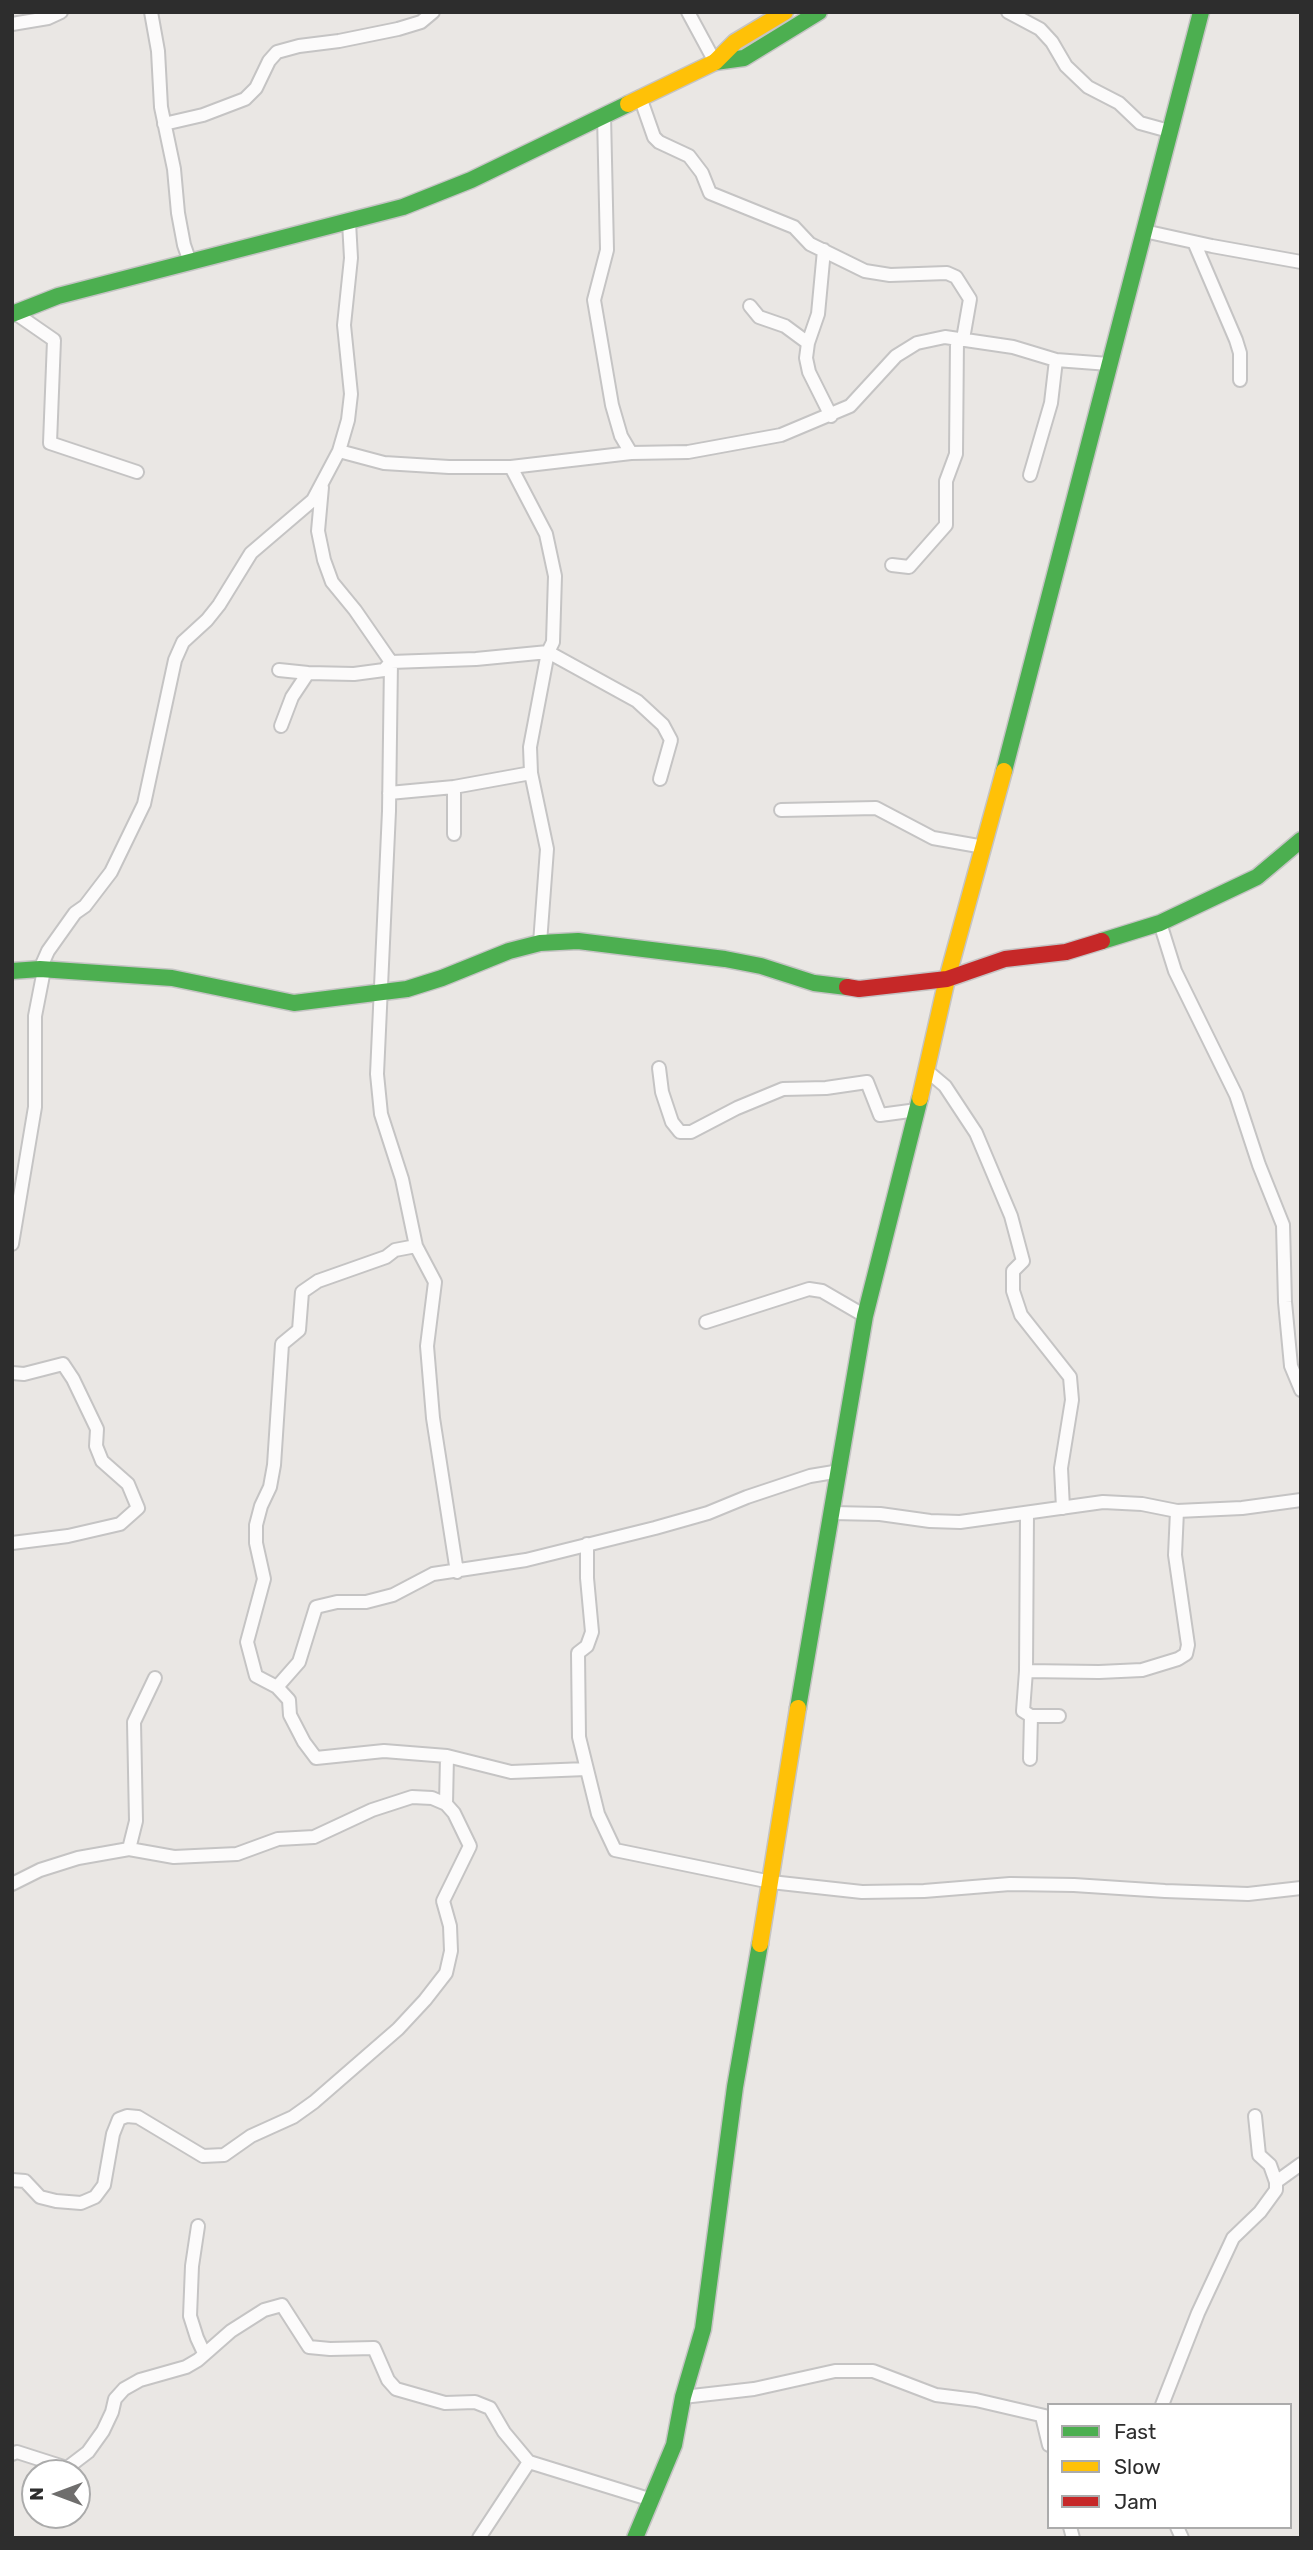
<!DOCTYPE html>
<style>
body{margin:0}
#map{position:relative;width:1313px;height:2550px;overflow:hidden;background:#eae7e4;font-family:Rubik,sans-serif}
canvas{display:block}
.frame{position:absolute;inset:0;border:14px solid #2d2d2d;pointer-events:none}
.legend{position:absolute;left:1047px;top:2403px;width:245px;height:126px;box-sizing:border-box;background:#fff;border:2px solid #ababab;margin:0;padding:9px 12px;list-style:none;font-size:21px;color:#2d2d2d}
.legend li{display:flex;align-items:center;gap:14px;height:35px}
.legend b{width:35px;border:2px solid #ababab}
.north{position:absolute;left:21px;top:2459px;width:70px;height:70px;box-sizing:border-box;background:#fff;border:2px solid #ababab;border-radius:50%;rotate:270deg;font-size:19px;font-weight:700;line-height:28px;text-align:center;color:#2d2d2d}
.north::after{content:'';display:block;margin:auto;width:24px;height:32px;background:#6f6e6d;clip-path:polygon(50% 0,100% 100%,50% 72%,0 100%)}
</style>
<div id="map">
<canvas width="1313" height="2550"></canvas>
<div class="frame"></div>
<ul class="legend">
<li><b style="height:9px;background:#4caf50"></b>Fast</li>
<li><b style="height:9px;background:#ffc107"></b>Slow</li>
<li><b style="height:9px;background:#c62828"></b>Jam</li>
</ul>
<div class="north">N</div>
</div>
<script>
const context = document.querySelector('canvas').getContext('2d');
context.lineJoin = 'round';
const poly = rows => new Path2D(rows.map(r => 'M' + r).join(''));
function trace(path, color, width, dash) { context.strokeStyle = color; context.lineWidth = width; context.lineCap = dash ? 'butt' : 'round'; context.setLineDash(dash || []); context.stroke(path); }
const street = poly([
 [151,12,158,51,161,107,174,169,178,213,184,245,190,262],
 [688,12,715,62],
 [1008,12,1040,29,1052,42,1066,66,1088,87,1119,103,1140,123,1169,131],
 [12,24,48,18,61,12],
 [640,97,654,137,659,142,689,156,702,173,710,193,794,227,810,244,865,271,890,275,947,273,956,277,970,299,963,339],
 [604,115,607,250,594,300,612,405,621,436,631,453],
 [164,124,203,115,245,99,256,88,269,61,277,52,299,46,339,41,398,29,421,22,433,12],
 [1144,231,1212,246,1301,262],
 [1194,242,1236,340,1240,353,1240,380],
 [824,250,818,314,808,343,806,358,809,372,831,416],
 [750,306,759,317,785,326,808,343],
 [15,313,54,340,50,443,137,472],
 [339,451,384,463,449,467,511,467,631,453,688,452,781,435,850,406,896,356,917,343,945,337,1013,347,1056,360,1109,364],
 [511,467,546,534,555,576,553,642,548,652,530,747,531,773,547,849,540,943],
 [1030,475,1051,403,1056,360],
 [322,487,318,531,324,560,332,582,355,610,391,662,476,659,548,652,637,701,663,725,671,740,660,779],
 [892,565,909,567,946,525,946,481,956,454,957,339],
 [279,670,308,673,354,674,384,670,391,662,389,811,377,1074,381,1114,402,1179,416,1246,435,1282,427,1346,433,1418,457,1572],
 [281,726,292,697,308,673],
 [454,787,531,773],
 [389,793,454,787,454,834],
 [781,810,876,808,933,838,984,847],
 [1160,923,1175,971,1236,1095,1259,1165,1283,1225,1285,1302,1291,1366,1301,1390],
 [40,969,48,951,75,913,85,906,111,872,144,804,175,660,183,642,207,620,219,605,251,553,313,500,339,451,348,420,351,394,344,325,351,258,349,222],
 [659,1068,662,1092,672,1122,680,1132,691,1132,737,1108,783,1089,826,1088,867,1082,880,1115,917,1110],
 [926,1070,945,1086,976,1133,1011,1216,1023,1261,1013,1271,1013,1291,1021,1315,1070,1377,1072,1400,1061,1468,1063,1508],
 [12,1244,35,1107,35,1016,44,970],
 [416,1246,395,1250,386,1257,318,1281,302,1292,299,1330,282,1344,274,1465,270,1487,261,1506,256,1525,256,1543,264,1579,247,1642,256,1676,277,1687,289,1700,290,1715,304,1742,316,1758,384,1751,447,1756,511,1772,586,1769],
 [706,1322,809,1289,822,1291,865,1316],
 [12,1373,24,1374,63,1364,73,1379,97,1429,96,1446,102,1461,128,1484,138,1508,120,1524,68,1536,12,1543],
 [832,1513,880,1514,930,1521,960,1522,1103,1502,1142,1504,1177,1511,1242,1508,1301,1500],
 [1027,1513,1026,1671,1023,1711,1031,1716,1059,1716],
 [587,1544,587,1578,592,1632,587,1646,578,1653,579,1737,598,1814,615,1850,771,1882,862,1892,924,1891,1010,1884,1074,1885,1165,1891,1248,1894,1301,1888],
 [1026,1671,1099,1672,1142,1670,1178,1659,1186,1654,1188,1645,1175,1555,1177,1511],
 [277,1687,299,1662,316,1607,337,1602,366,1602,393,1595,433,1574,526,1560,655,1528,708,1513,747,1497,810,1476,840,1471],
 [1030,1759,1031,1716],
 [446,1804,447,1756],
 [129,1849,136,1821,134,1722,155,1678],
 [12,1884,40,1870,78,1858,129,1849,174,1857,237,1854,278,1839,314,1837,372,1810,412,1797,432,1798,446,1804,454,1813,470,1846,443,1901,450,1926,451,1951,446,1973,425,2000,398,2029,314,2102,293,2117,251,2136,224,2155,203,2156,138,2117,127,2116,119,2119,113,2134,104,2185,95,2197,81,2203,56,2201,40,2197,25,2181,12,2180],
 [1276,2182,1301,2164],
 [198,2226,192,2266,190,2316,197,2338,204,2353],
 [683,2397,754,2389,835,2371,873,2371,936,2395,976,2400,1049,2417],
 [1162,2405,1198,2313,1233,2238,1260,2212,1276,2190,1276,2182,1270,2165,1259,2155,1255,2116],
 [1042,2416,1049,2445],
 [12,2454,17,2452,67,2468,88,2452,103,2431,112,2412,115,2399,124,2389,140,2380,186,2367,198,2360,231,2331,264,2310,282,2305,309,2347,330,2349,374,2348,388,2380,396,2389,445,2403,475,2402,490,2408,504,2432,529,2462,652,2500],
 [1070,2527,1073,2538],
 [1177,2527,1182,2538],
 [479,2538,529,2462]
]);
const fast = poly([
 [715,62,744,58,819,12],
 [12,314,58,296,403,207,471,180,628,104],
 [1004,771,1201,12],
 [1102,941,1160,923,1257,877,1301,840],
 [12,971,40,969,172,978,294,1003,407,989,442,978,509,951,540,943,578,941,725,959,761,966,814,983,847,987],
 [798,1708,865,1316,920,1098],
 [635,2538,674,2445,683,2397,703,2329,735,2087,760,1944]
]);
const slow = poly([
 [628,104,715,62,735,42,785,12],
 [920,1098,947,979,1004,771],
 [760,1944,798,1708]
]);
const jam = poly([
 [847,987,859,989,947,979,1005,959,1066,952,1102,941]
]);
trace(street, '#c5c4c4', 16);
trace(fast, '#c5c4c4', 19);
trace(slow, '#c5c4c4', 19);
trace(jam, '#c5c4c4', 19);
trace(street, '#fcfbfb', 12);
trace(fast, '#4caf50', 16);
trace(slow, '#ffc107', 16);
trace(jam, '#c62828', 16);
</script>
